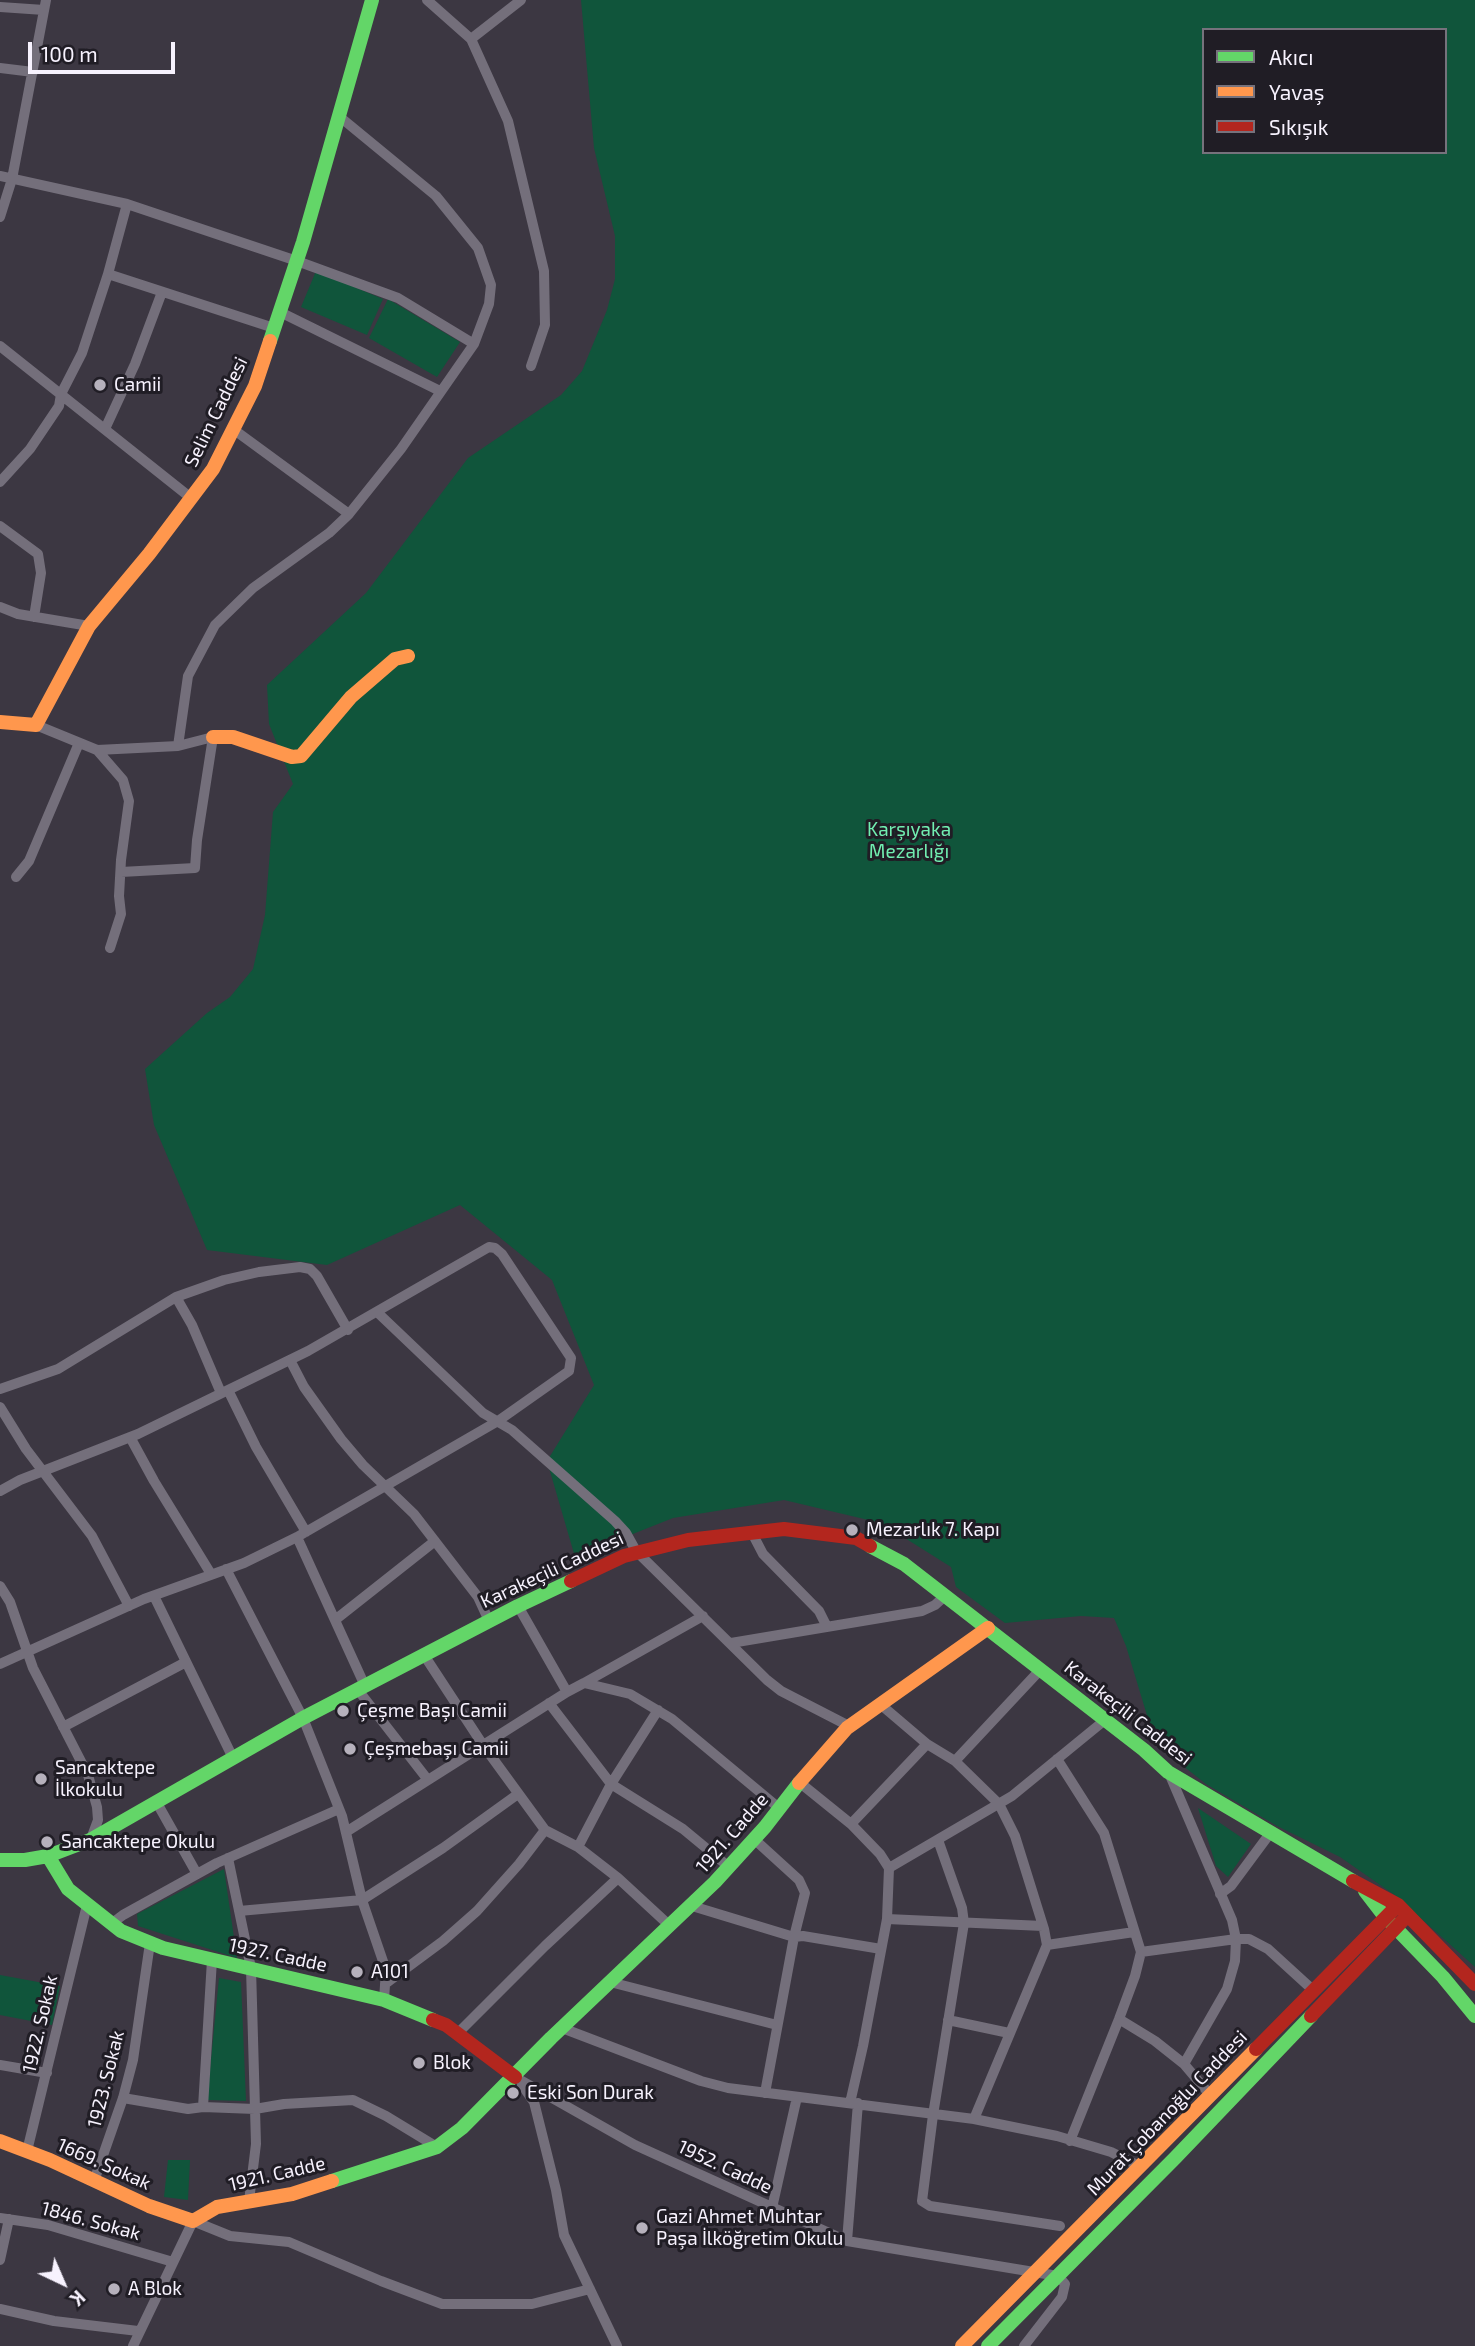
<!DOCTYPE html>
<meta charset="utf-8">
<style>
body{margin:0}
#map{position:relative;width:1475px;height:2346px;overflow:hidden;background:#3c3742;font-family:"Exo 2",sans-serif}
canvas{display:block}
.legend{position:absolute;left:1202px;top:28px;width:245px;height:126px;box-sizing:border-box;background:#201d25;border:2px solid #76727c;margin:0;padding:9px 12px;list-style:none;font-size:21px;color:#f7f2fe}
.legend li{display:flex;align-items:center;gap:14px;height:35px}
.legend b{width:35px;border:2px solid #76727c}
.north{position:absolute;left:28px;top:2248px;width:70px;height:70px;-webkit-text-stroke:5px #201d25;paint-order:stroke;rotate:136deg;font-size:19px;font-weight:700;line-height:28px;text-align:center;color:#f7f2fe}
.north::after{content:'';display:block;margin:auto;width:24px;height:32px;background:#f7f2fe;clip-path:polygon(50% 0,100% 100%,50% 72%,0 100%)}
.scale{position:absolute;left:28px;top:42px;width:147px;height:32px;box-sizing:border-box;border:4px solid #f7f2fe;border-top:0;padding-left:9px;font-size:21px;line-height:24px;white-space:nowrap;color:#f7f2fe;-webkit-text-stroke:5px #201d25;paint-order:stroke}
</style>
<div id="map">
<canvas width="1475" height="2346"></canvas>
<ul class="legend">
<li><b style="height:9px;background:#63d668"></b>Akıcı</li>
<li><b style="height:9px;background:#ff974d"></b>Yavaş</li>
<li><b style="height:9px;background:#b3261e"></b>Sıkışık</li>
</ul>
<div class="north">K</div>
<div class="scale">100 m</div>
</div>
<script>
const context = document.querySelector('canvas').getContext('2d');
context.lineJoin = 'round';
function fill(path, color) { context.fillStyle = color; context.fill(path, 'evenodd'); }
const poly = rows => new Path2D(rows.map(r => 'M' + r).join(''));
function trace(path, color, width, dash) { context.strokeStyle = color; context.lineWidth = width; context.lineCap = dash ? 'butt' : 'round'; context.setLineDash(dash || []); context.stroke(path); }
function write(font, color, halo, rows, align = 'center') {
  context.font = font + ' "Exo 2",sans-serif'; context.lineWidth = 6; context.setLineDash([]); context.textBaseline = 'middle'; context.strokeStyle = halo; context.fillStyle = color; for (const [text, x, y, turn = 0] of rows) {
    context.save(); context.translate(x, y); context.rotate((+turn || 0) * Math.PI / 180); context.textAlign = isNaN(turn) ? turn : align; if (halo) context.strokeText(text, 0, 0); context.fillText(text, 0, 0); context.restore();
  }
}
const green = poly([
 [581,0,1475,0,1475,1967,1396,1896,1340,1857,1277,1826,1206,1784,1145,1736,1149,1722,1126,1646,1114,1618,1081,1616,1005,1623,956,1587,951,1567,881,1523,784,1500,673,1518,575,1557,547,1461,594,1385,552,1280,460,1205,327,1265,207,1250,154,1125,145,1069,207,1013,230,997,253,969,265,915,273,812,293,784,269,724,267,685,366,593,468,458,561,395,582,371,607,310,615,279,615,236,594,148],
 [1204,30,1445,30,1445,152,1204,152],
 [316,271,383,299,367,335,301,307],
 [388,299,460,342,437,377,369,338],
 [1198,1808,1251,1844,1228,1877,1216,1866],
 [224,1869,237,1958,138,1926,137,1914],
 [0,1975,60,1986,52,2025,0,2015],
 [219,1978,241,1982,246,2101,207,2100],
 [168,2160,190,2160,188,2200,164,2197]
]);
const street = poly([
 [427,0,471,39,508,121,544,271,545,325,531,366],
 [0,7,44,10],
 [471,39,521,0],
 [0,68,33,72],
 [0,176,127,204,297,261,398,298,474,344],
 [0,217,12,179,46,0],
 [108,274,274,328],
 [280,312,440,391],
 [0,346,191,498],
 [105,429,135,364,162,292],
 [233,429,349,514],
 [0,482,30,449,59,406,61,394,82,353,108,274,127,204],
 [0,526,38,554,41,573,34,617],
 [0,607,18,614,89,626],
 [36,725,97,750,123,780,129,801,121,860,119,896,121,914,110,948],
 [178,746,188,676,215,625,253,588,329,533,349,514,401,449,474,344,489,304,491,285,478,248,436,196,340,117],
 [97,750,178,746,213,737,197,840,195,868,121,872],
 [16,877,29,861,79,743],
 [176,1297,192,1325,221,1393],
 [377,1312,483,1413,512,1430,615,1521,626,1533,636,1551,767,1680,781,1691,849,1726],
 [290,1360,304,1387,341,1439,363,1465,414,1514,478,1597,489,1621],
 [0,1389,58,1369,176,1297,224,1280,259,1272,300,1267,310,1269,317,1276,348,1330],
 [228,1390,256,1447,306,1532],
 [0,1407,26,1449,92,1536,129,1606],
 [130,1437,154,1481,211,1574],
 [0,1491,20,1480,138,1434,308,1351,489,1247,495,1248,502,1254,571,1358,569,1371,498,1421,297,1537,244,1563,144,1599,0,1664],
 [751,1531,763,1554,819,1611,827,1627],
 [297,1537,365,1686],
 [226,1569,303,1718,342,1816,362,1900,386,1970,384,2000],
 [0,1586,10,1602,33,1668,88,1775,97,1807,98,1820,91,1839],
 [154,1596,233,1758],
 [518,1606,567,1692,584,1683,630,1694,672,1719,779,1808],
 [335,1620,435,1541],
 [731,1643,922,1611,935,1605,946,1595],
 [424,1655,483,1745,545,1830,578,1847,618,1878,670,1926],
 [584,1683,703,1616],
 [358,1690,428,1780],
 [549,1703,611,1784,683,1829,729,1867],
 [880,1704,927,1744,955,1761,999,1804,1015,1836,1044,1929,1047,1945,974,2119],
 [63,1727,186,1662],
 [1057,1759,1104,1833,1141,1952,1135,1976,1119,2019,1070,2141],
 [955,1761,1041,1669],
 [1169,1773,1232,1920,1236,1939,1235,1961,1227,1989,1184,2064],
 [799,1782,851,1824,880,1854,889,1868,887,1919,863,2046,850,2103],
 [157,1803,197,1874],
 [851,1824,927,1744],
 [346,1832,567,1692],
 [754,1839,799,1880,805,1893,794,1937,765,2093],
 [938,1840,962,1908,964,1923,933,2115,922,2201,930,2206,1060,2226],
 [578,1847,611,1784,658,1710],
 [228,1858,251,1968,256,2144,249,2201],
 [889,1868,1012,1796,1105,1720],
 [1220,1894,1231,1886,1271,1832],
 [692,1906,794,1937,803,1936,881,1949],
 [239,1911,362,1900,443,1848,518,1794],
 [887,1919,1043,1926],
 [111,1924,123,1915,217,1863,339,1809],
 [1047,1945,1134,1932],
 [1141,1952,1236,1939,1249,1939,1268,1949,1314,1991],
 [610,1982,777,2025],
 [385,1984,443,1941,477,1911,519,1864,545,1830],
 [1119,2019,1155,2041,1184,2064,1211,2096],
 [948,2020,1009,2033],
 [562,2028,701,2081,728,2088,974,2119,1057,2136,1111,2152,1141,2167],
 [459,2032,545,1946,618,1878],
 [0,2065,47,2073],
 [515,2077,635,2145,847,2241,1058,2276,1065,2284,1062,2297,1024,2346],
 [522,2085,534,2102,556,2190,564,2235,617,2346],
 [123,2098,188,2109,203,2107,255,2109,284,2104,353,2100,386,2116,437,2147],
 [203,2107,212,1960],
 [27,2151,87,1905],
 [94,2181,123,2098,133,2060,150,1943],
 [772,2208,797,2097],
 [0,2218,48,2225,173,2262],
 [847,2241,858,2103],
 [0,2260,9,2219],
 [0,2309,54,2321,138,2331],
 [133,2346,193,2221,230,2236,289,2242,381,2281,442,2304,532,2304,590,2289]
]);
const fast = poly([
 [270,341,303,242,372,0],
 [870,1546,904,1564,1144,1750,1168,1772,1353,1881],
 [48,1856,68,1889,121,1931,163,1948,384,2000,433,2020],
 [0,1860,25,1860,48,1856,90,1840,303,1718,518,1606,571,1581],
 [1365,1891,1385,1917,1443,1977,1475,2016],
 [332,2181,437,2147,462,2128,551,2038,715,1882,765,1827,799,1783],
 [988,2346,1175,2158,1311,2016]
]);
const slow = poly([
 [0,722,36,725,89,626,149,554,213,469,255,386,270,341],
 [213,737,233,737,292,757,301,756,351,697,395,659,408,656],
 [799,1783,847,1728,988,1628],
 [0,2141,50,2160,149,2206,193,2221,217,2207,292,2194,332,2181],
 [962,2346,1256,2049]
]);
const jam = poly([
 [571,1581,624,1556,688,1540,784,1529,856,1538,870,1546],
 [1353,1881,1398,1905,1475,1984],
 [1311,2016,1408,1915],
 [433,2020,446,2025,515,2077],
 [1256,2049,1398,1905]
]);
const markers = [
 [100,385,7,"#b6b1bc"],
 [852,1530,7,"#b6b1bc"],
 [343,1711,7,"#b6b1bc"],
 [350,1749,7,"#b6b1bc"],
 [41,1779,7,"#b6b1bc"],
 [47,1842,7,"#b6b1bc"],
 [357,1972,7,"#b6b1bc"],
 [419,2063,7,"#b6b1bc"],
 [513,2093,7,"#b6b1bc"],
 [642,2228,7,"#b6b1bc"],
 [114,2289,7,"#b6b1bc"]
];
const poiNames = [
 ["Camii",114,385],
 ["Mezarlık 7. Kapı",866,1530],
 ["Çeşme Başı Camii",357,1711],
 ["Çeşmebaşı Camii",364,1749],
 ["Sancaktepe",55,1768],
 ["İlkokulu",55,1790],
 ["Sancaktepe Okulu",61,1842],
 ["A101",371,1972],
 ["Blok",433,2063],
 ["Eski Son Durak",527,2093],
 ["Gazi Ahmet Muhtar",656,2217],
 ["Paşa İlköğretim Okulu",656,2239],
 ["A Blok",128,2289]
];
const streetNames = [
 ["Selim Caddesi",216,412,-64],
 ["Karakeçili Caddesi",552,1570,-25],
 ["Karakeçili Caddesi",1128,1713,38],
 ["1921. Cadde",732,1833,-49],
 ["1927. Cadde",278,1955,12],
 ["1922. Sokak",40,2024,-77],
 ["1923. Sokak",106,2079,-76],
 ["Murat Çobanoğlu Caddesi",1167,2113,-46],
 ["1669. Sokak",104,2164,24],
 ["1952. Cadde",725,2167,25],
 ["1921. Cadde",277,2174,-13],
 ["1846. Sokak",91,2221,15]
];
const parkNames = [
 ["Karşıyaka",909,830],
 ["Mezarlığı",909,852]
];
fill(green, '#10553b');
trace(street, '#746f7b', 10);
trace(fast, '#63d668', 14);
trace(slow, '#ff974d', 14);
trace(jam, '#b3261e', 14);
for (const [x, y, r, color] of markers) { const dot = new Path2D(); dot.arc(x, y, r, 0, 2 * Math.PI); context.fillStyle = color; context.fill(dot); trace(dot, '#201d25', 2.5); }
write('19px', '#f7f2fe', '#201d25', poiNames, 'left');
write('19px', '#f7f2fe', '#201d25', streetNames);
write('19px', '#71eeb1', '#201d25', parkNames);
</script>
